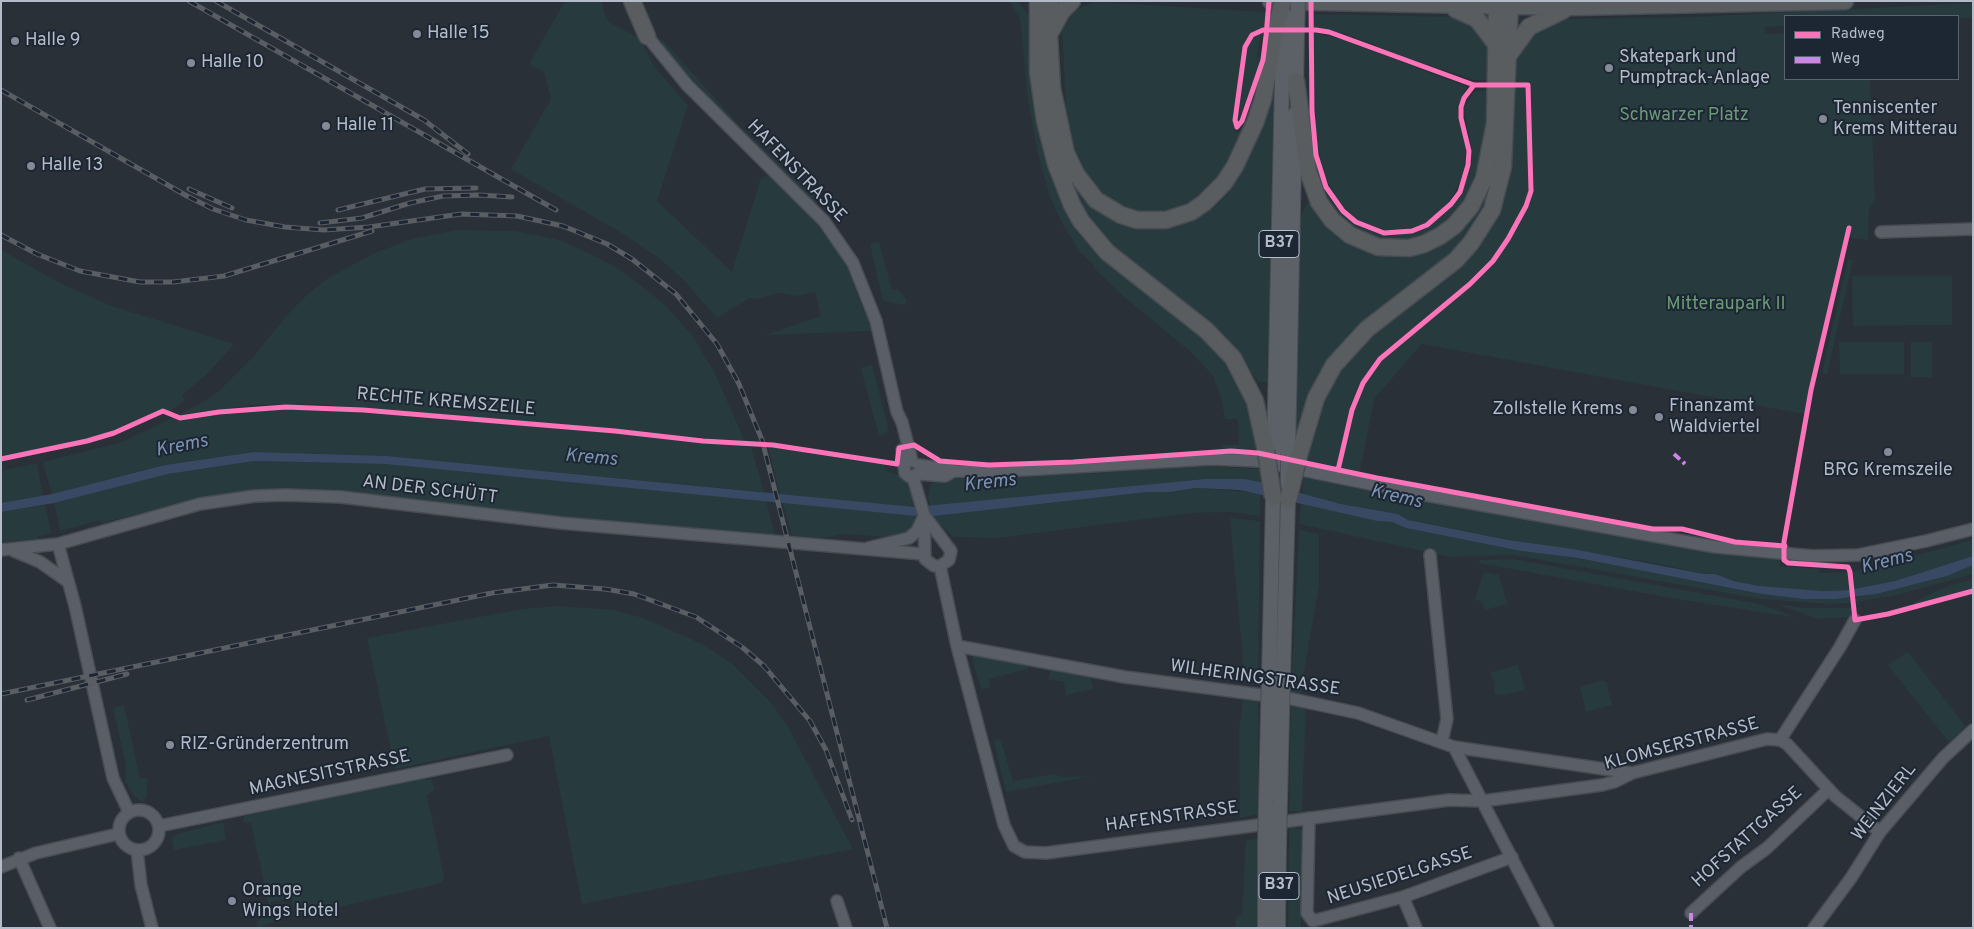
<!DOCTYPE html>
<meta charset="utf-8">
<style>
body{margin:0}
#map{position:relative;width:1974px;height:929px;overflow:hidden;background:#2a3038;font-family:Overpass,sans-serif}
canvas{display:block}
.frame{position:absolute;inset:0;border:2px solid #b4bcc9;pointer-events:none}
.legend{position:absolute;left:1784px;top:15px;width:175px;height:65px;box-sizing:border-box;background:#1d2633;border:1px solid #59626f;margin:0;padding:6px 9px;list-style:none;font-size:15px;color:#b4bcc9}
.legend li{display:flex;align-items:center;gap:10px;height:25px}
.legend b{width:25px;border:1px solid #59626f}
</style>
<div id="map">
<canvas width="1974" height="929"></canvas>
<div class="frame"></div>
<ul class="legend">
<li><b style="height:6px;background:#fb73b8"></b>Radweg</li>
<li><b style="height:6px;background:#c787e3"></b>Weg</li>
</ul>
</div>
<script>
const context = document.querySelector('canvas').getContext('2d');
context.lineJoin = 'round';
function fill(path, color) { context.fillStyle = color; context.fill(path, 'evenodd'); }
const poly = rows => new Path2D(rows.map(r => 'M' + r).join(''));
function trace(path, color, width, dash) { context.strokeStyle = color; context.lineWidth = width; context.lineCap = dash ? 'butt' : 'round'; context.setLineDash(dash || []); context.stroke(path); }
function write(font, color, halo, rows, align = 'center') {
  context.font = font + ' Overpass,sans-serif'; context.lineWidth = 4; context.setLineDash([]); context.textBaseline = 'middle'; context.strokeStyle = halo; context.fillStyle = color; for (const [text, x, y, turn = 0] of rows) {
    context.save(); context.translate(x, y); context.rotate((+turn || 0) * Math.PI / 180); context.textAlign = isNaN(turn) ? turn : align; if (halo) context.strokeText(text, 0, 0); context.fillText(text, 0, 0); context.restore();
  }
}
const green = poly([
 [565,1,602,1,604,13,609,22,640,39,655,68,688,105,657,201,732,272,761,178,768,175,820,225,833,243,847,267,864,312,868,315,872,331,765,335,821,316,815,292,797,296,779,293,757,299,749,298,717,318,683,279,656,256,625,235,511,169,551,99,544,72,529,64],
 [1004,1,1018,1,1028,15,1068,207,1211,341,1245,389,1259,451,1222,448,1221,445,1239,445,1238,422,1237,419,1225,419,1221,397,1213,376,1192,353,1122,295,1093,267,1094,265,1080,252,1061,221,1050,197,1038,153,1028,99,1020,18,1011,3],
 [1095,2,1266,12,1264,26,1250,33,1242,47,1233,119,1235,132,1239,132,1242,127,1263,74,1241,142,1211,189,1188,206,1165,213,1138,213,1123,209,1100,194,1088,180,1078,162,1066,109,1062,28,1072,11],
 [1973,3,1973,18,1785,16,1785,26,1765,27,1765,34,1785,33,1785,79,1870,79,1875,200,1869,209,1868,240,1844,237,1804,414,1422,344,1374,399,1360,472,1306,460,1312,426,1337,367,1487,229,1516,55,1528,36,1560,19,1695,17],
 [1314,14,1455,17,1469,20,1487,43,1490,80,1475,80,1405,57,1344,33,1314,27],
 [1261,33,1257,56,1261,61,1238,121,1247,48,1254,38],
 [1314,33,1341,39,1467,87,1457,107,1466,151,1463,177,1449,202,1426,223,1411,228,1384,230,1358,220,1336,199,1323,171,1316,135],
 [661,38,739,125,818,201,823,201,832,196,835,197,835,201,824,206,810,199,691,82,663,48],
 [1274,71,1276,78,1270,381,1266,383,1258,381,1251,372,1249,374,1097,234,1067,183,1045,72,1092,205,1119,222,1137,228,1153,229,1179,225,1208,210],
 [1309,78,1313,155,1324,189,1332,202,1355,224,1383,235,1412,234,1428,228,1453,206,1462,193,1471,166,1472,151,1464,108,1474,92,1490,90,1488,141,1480,178,1467,204,1451,223,1438,233,1423,239,1409,243,1393,243,1364,237,1341,222,1323,199,1312,171,1308,132],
 [1497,142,1495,186,1468,240,1364,326,1295,438,1300,217,1309,201,1347,240,1443,241],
 [458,230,514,231,560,240,601,259,625,273,665,305,692,335,715,373,745,442,615,429,311,404,254,405,177,415,207,400,221,389,253,357,290,312,308,294,330,277,373,254,411,239],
 [879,242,892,290,898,289,907,300,905,305,883,301,870,244],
 [1,250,62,284,109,305,234,344,207,374,182,395,185,400,171,411,157,411,113,432,87,439,1,457],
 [1848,259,1853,260,1827,374,1822,373],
 [1852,276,1952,276,1952,325,1853,326],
 [1839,342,1904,342,1904,374,1840,374],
 [1911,342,1932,342,1932,377,1911,377],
 [872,365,889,431,879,436,861,368],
 [311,409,615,433,751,447,764,492,387,456,254,452,165,465,52,494,43,462,122,442,172,418,180,420,254,411],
 [768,447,884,465,888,472,902,476,909,482,915,507,780,494],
 [254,461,385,464,766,501,775,535,562,517,341,492,286,489,255,491,199,498,102,523,101,520,60,531,54,503,168,474],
 [37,463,43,496,1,503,1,471],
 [1194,466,1260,469,1260,482,1205,479,931,507,928,498,930,485,939,479,1099,473],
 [1304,476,1413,498,1780,558,1780,566,1819,569,1820,573,1848,572,1849,590,1823,591,1760,586,1649,562,1508,540,1408,520,1398,514,1341,504,1302,493],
 [1195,488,1260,493,1260,516,1230,512,1192,513,997,538,954,537,939,524,934,516,1147,492,1170,492],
 [783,503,916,516,915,523,907,533,887,537,844,534,824,538,792,536],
 [1301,503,1377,521,1392,522,1406,528,1521,551,1578,558,1761,594,1803,599,1850,598,1851,603,1828,604,1760,599,1514,555,1450,557,1299,524],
 [45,505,51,533,39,536,37,539,1,542,1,512],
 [1230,518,1260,521,1258,683,1245,682],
 [1299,530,1319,534,1319,585,1300,695,1291,693],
 [1973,540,1973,556,1895,581,1854,589,1853,572],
 [1513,559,1759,604,1798,618,1671,598,1479,563,1480,560],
 [1973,565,1973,574,1897,595,1856,602,1855,598,1940,578],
 [1484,572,1499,575,1507,604,1485,610,1482,602,1475,599],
 [1973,579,1973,589,1915,604,1914,602,1945,587],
 [1776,604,1803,608,1851,608,1852,617,1818,619],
 [557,606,615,610,643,618,702,644,731,663,772,704,787,725,853,849,582,904,549,736,395,769,367,638,522,609],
 [1908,652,1966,727,1949,742,1888,665],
 [974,655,1028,666,1028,669,989,679,990,687,981,689,972,657],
 [1518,665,1525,690,1503,695,1494,694,1495,683,1489,673],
 [1051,670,1091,678,1093,689,1066,695,1064,682,1048,679],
 [1603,680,1606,682,1612,705,1586,712,1580,687],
 [1243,700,1258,702,1258,814,1240,818,1239,732],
 [1291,704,1306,707,1302,811,1289,811],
 [124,705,140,779,147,778,147,796,142,802,134,796,125,781,126,765,113,708],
 [997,739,1001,741,1013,781,1055,774,1061,777,1092,776,1006,792,994,743],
 [423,777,425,780,431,780,435,790,427,795,444,878,442,883,300,916,295,914,291,898,271,902,274,922,257,928,256,923,262,917,261,909,269,907,251,822,243,823,244,816],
 [223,822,226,840,174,850,172,840,174,835],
 [1291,828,1299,829,1302,832,1301,928,1288,928,1289,830],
 [1258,838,1257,928,1235,928,1236,918,1242,914,1246,841]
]);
const water = poly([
 [254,452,387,456,915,507,1205,479,1244,479,1260,482,1341,504,1398,514,1408,520,1508,540,1573,549,1704,574,1715,574,1734,581,1760,586,1823,591,1849,590,1895,581,1973,556,1973,565,1947,576,1876,594,1836,599,1803,599,1761,594,1578,558,1521,551,1406,528,1392,522,1377,521,1240,490,1195,488,1170,492,1147,492,925,517,385,464,302,462,254,461,168,474,54,503,1,512,1,503,52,494,165,465]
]);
const minor = poly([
 [647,36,687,85,824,221,853,263,876,321,897,412,902,422,912,461],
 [1881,232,1973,229],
 [902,450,905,473,910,477,918,474],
 [919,465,956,471,989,472,1211,459,1258,461,1414,493,1716,547,1813,556,1858,555,1926,541,1973,529],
 [918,474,945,476,952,472],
 [913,477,924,515,925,559,934,566,940,566,949,560,951,551,924,515],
 [58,544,75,606,113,778,129,812],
 [868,548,909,538,917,531,924,516],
 [1,550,58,544,200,504,255,496,286,495,341,497,561,523,923,554],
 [14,551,40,562,67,581],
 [1430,555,1447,719,1442,741],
 [940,566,957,646,1004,825,1014,846,1025,852,1046,853,1449,800,1483,801,1602,785,1614,782,1632,773,1767,739,1780,740,1787,744,1835,796,1880,832],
 [957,646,1125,677,1292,699,1358,713,1454,747,1632,773],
 [1780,740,1840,647,1855,620],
 [1454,747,1548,928],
 '119 830a20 20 0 1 1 40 0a20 20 0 1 1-40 0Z',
 [1309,818,1307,913,1313,921,1403,897,1512,857],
 [159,826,507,755],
 [137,850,141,885,152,928],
 [19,858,50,928],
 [1,867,36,853,118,834],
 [1403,897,1416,928],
 [837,901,846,928],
 [1691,913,1741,867,1767,848,1829,789],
 [1814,928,1851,878,1880,832,1943,758,1973,730]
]);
const major = poly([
 [1296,90,1297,37],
 [1274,452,1283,37],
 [1288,454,1295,114],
 [1269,676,1273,497],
 [1283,678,1288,500],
 [1280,801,1282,716],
 [1266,803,1268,714],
 [1265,928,1265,846],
 [1278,928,1279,845]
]);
const highway = poly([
 [632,1,647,36],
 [1038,1,1038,72,1045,121,1056,164,1072,205,1081,221,1107,252,1206,330,1233,358,1255,401,1266,451],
 [1050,1,1049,35,1052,88,1066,153,1076,174,1096,200,1121,215,1137,220,1166,220,1191,212,1204,203,1224,183,1235,166,1255,123,1263,99,1274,36],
 [1271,1,1573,7,1845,1],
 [1455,9,1477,19,1496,44],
 [1051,31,1062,11,1072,1],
 [1508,56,1529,27,1564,10],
 [1296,81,1308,171,1319,202,1332,220,1350,235,1378,247,1409,248,1424,244,1440,236,1454,226,1471,206,1484,179,1495,123,1497,1],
 [1299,455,1316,398,1334,365,1367,329,1456,260,1471,243,1492,210,1503,167,1510,1]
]);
const rail = poly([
 [189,1,556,210],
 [216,1,424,120,468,154],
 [1,90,187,196,213,209,246,220,285,227,324,230,369,227,461,214,517,216,563,226,607,244,632,259,676,294,717,344,739,384,762,440,887,928],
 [189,189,232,208],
 [338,210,425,189,476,188],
 [320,223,362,218,410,203,443,196,479,195,512,197],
 [1,235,37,254,80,271,140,282,173,282,224,276,372,231],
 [1,694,492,593,553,585,605,589,634,594,696,617,742,647,764,666,810,721,826,750,852,820],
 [27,700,127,674]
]);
const majorBridge = poly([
 [1283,37,1284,14],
 [1297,37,1298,1],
 [1288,454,1288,484],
 [1268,714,1269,676],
 [1282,716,1283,678],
 [1279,845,1280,801],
 [1265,846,1266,803]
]);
const highwayBridge = poly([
 [1274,36,1283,1],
 [1266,451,1273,497],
 [1288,500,1299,455]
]);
const quiet = poly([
 [1674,454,1685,464],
 [1691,913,1691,928]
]);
const cycleway = poly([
 [1269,1,1266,36,1263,60,1242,121,1237,127,1235,120,1245,47,1252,35,1263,30,1316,30,1329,32,1474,85,1528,85,1531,191,1526,206,1508,239,1493,261,1470,284,1380,359,1363,383,1352,410,1338,470],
 [1311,1,1312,111,1316,155,1326,187,1343,211,1356,222,1384,233,1412,231,1427,225,1451,204,1460,192,1468,165,1469,151,1461,118,1461,107,1464,98,1474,85],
 [1849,228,1811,390,1784,542,1784,560,1788,563,1848,567,1850,572,1855,620,1888,614,1973,591],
 [1,459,87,441,114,433,163,411,180,418,219,412,286,407,363,410,615,431,703,441,773,445,897,464,899,448,914,445,940,461,989,465,1073,462,1231,451,1258,453,1377,478,1653,529,1682,529,1735,542,1785,546]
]);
const markers = [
 [417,34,5,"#848b96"],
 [15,41,5,"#848b96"],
 [191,63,5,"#848b96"],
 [1609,68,5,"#848b96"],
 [1823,119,5,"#848b96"],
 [326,126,5,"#848b96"],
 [31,166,5,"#848b96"],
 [1633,410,5,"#848b96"],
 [1659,417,5,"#848b96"],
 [1888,452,5,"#848b96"],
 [170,745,5,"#848b96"],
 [232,901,5,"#848b96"]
];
const shields = [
 [1279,244,40],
 [1279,886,40]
];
const shieldNames = [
 ["B37",1279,244],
 ["B37",1279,886]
];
const poiNames = [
 ["Halle 15",427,34],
 ["Halle 9",25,41],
 ["Skatepark und",1619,58],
 ["Pumptrack-Anlage",1619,79],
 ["Halle 10",201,63],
 ["Tenniscenter",1833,109],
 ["Krems Mitterau",1833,130],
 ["Halle 11",336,126],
 ["Halle 13",41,166],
 ["Finanzamt",1669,407],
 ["Waldviertel",1669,428],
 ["Zollstelle Krems",1623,410,"right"],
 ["BRG Kremszeile",1888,471,"center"],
 ["RIZ-Gründerzentrum",180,745],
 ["Orange",242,891],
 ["Wings Hotel",242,912]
];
const parkNames = [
 ["Schwarzer Platz",1684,116],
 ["Mitteraupark II",1726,305]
];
const streetNames = [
 ["HAFENSTRASSE",796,172,46],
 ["RECHTE KREMSZEILE",446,403,5],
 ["AN DER SCHÜTT",430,491,7],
 ["WILHERINGSTRASSE",1255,679,8],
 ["KLOMSERSTRASSE",1682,745,-15],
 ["MAGNESITSTRASSE",330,774,-12],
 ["WEINZIERL",1885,803,-52],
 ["HAFENSTRASSE",1172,818,-8],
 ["HOFSTATTGASSE",1748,838,-42],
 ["NEUSIEDELGASSE",1400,877,-18]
];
const waterNames = [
 ["Krems",182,447,-11],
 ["Krems",591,459,5],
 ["Krems",990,484,-6],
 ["Krems",1396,498,13],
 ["Krems",1887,563,-14]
];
fill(green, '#273a3e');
fill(water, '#384963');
trace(minor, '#484c53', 14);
trace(major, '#484c55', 16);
trace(highway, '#474c53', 19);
trace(minor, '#5a5e66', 11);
trace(major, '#5c6168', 14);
trace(highway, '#5a5d60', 16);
trace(rail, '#595d64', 5);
trace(rail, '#1d2633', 3, [9]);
trace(majorBridge, '#484c55', 16, []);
trace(highwayBridge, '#474c53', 19, []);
trace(majorBridge, '#5c6168', 14);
trace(highwayBridge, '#5a5d60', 16);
trace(quiet, '#c787e3', 4, [8, 4]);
trace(cycleway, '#fb73b8', 5);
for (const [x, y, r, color] of markers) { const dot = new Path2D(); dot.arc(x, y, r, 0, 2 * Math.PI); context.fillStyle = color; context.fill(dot); trace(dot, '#1d2633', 2); }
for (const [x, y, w] of shields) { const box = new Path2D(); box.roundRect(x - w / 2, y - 13.5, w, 27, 4); context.fillStyle = '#1d2633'; context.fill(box); trace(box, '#b4bcc9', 1); }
write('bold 16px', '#b4bcc9', null, shieldNames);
write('18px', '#b4bcc9', '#1d2633', poiNames, 'left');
write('18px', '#6b9a76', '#1d2633', parkNames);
write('18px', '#b4bcc9', '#1d2633', streetNames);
write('italic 19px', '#7c92b1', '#1d2633', waterNames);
</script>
